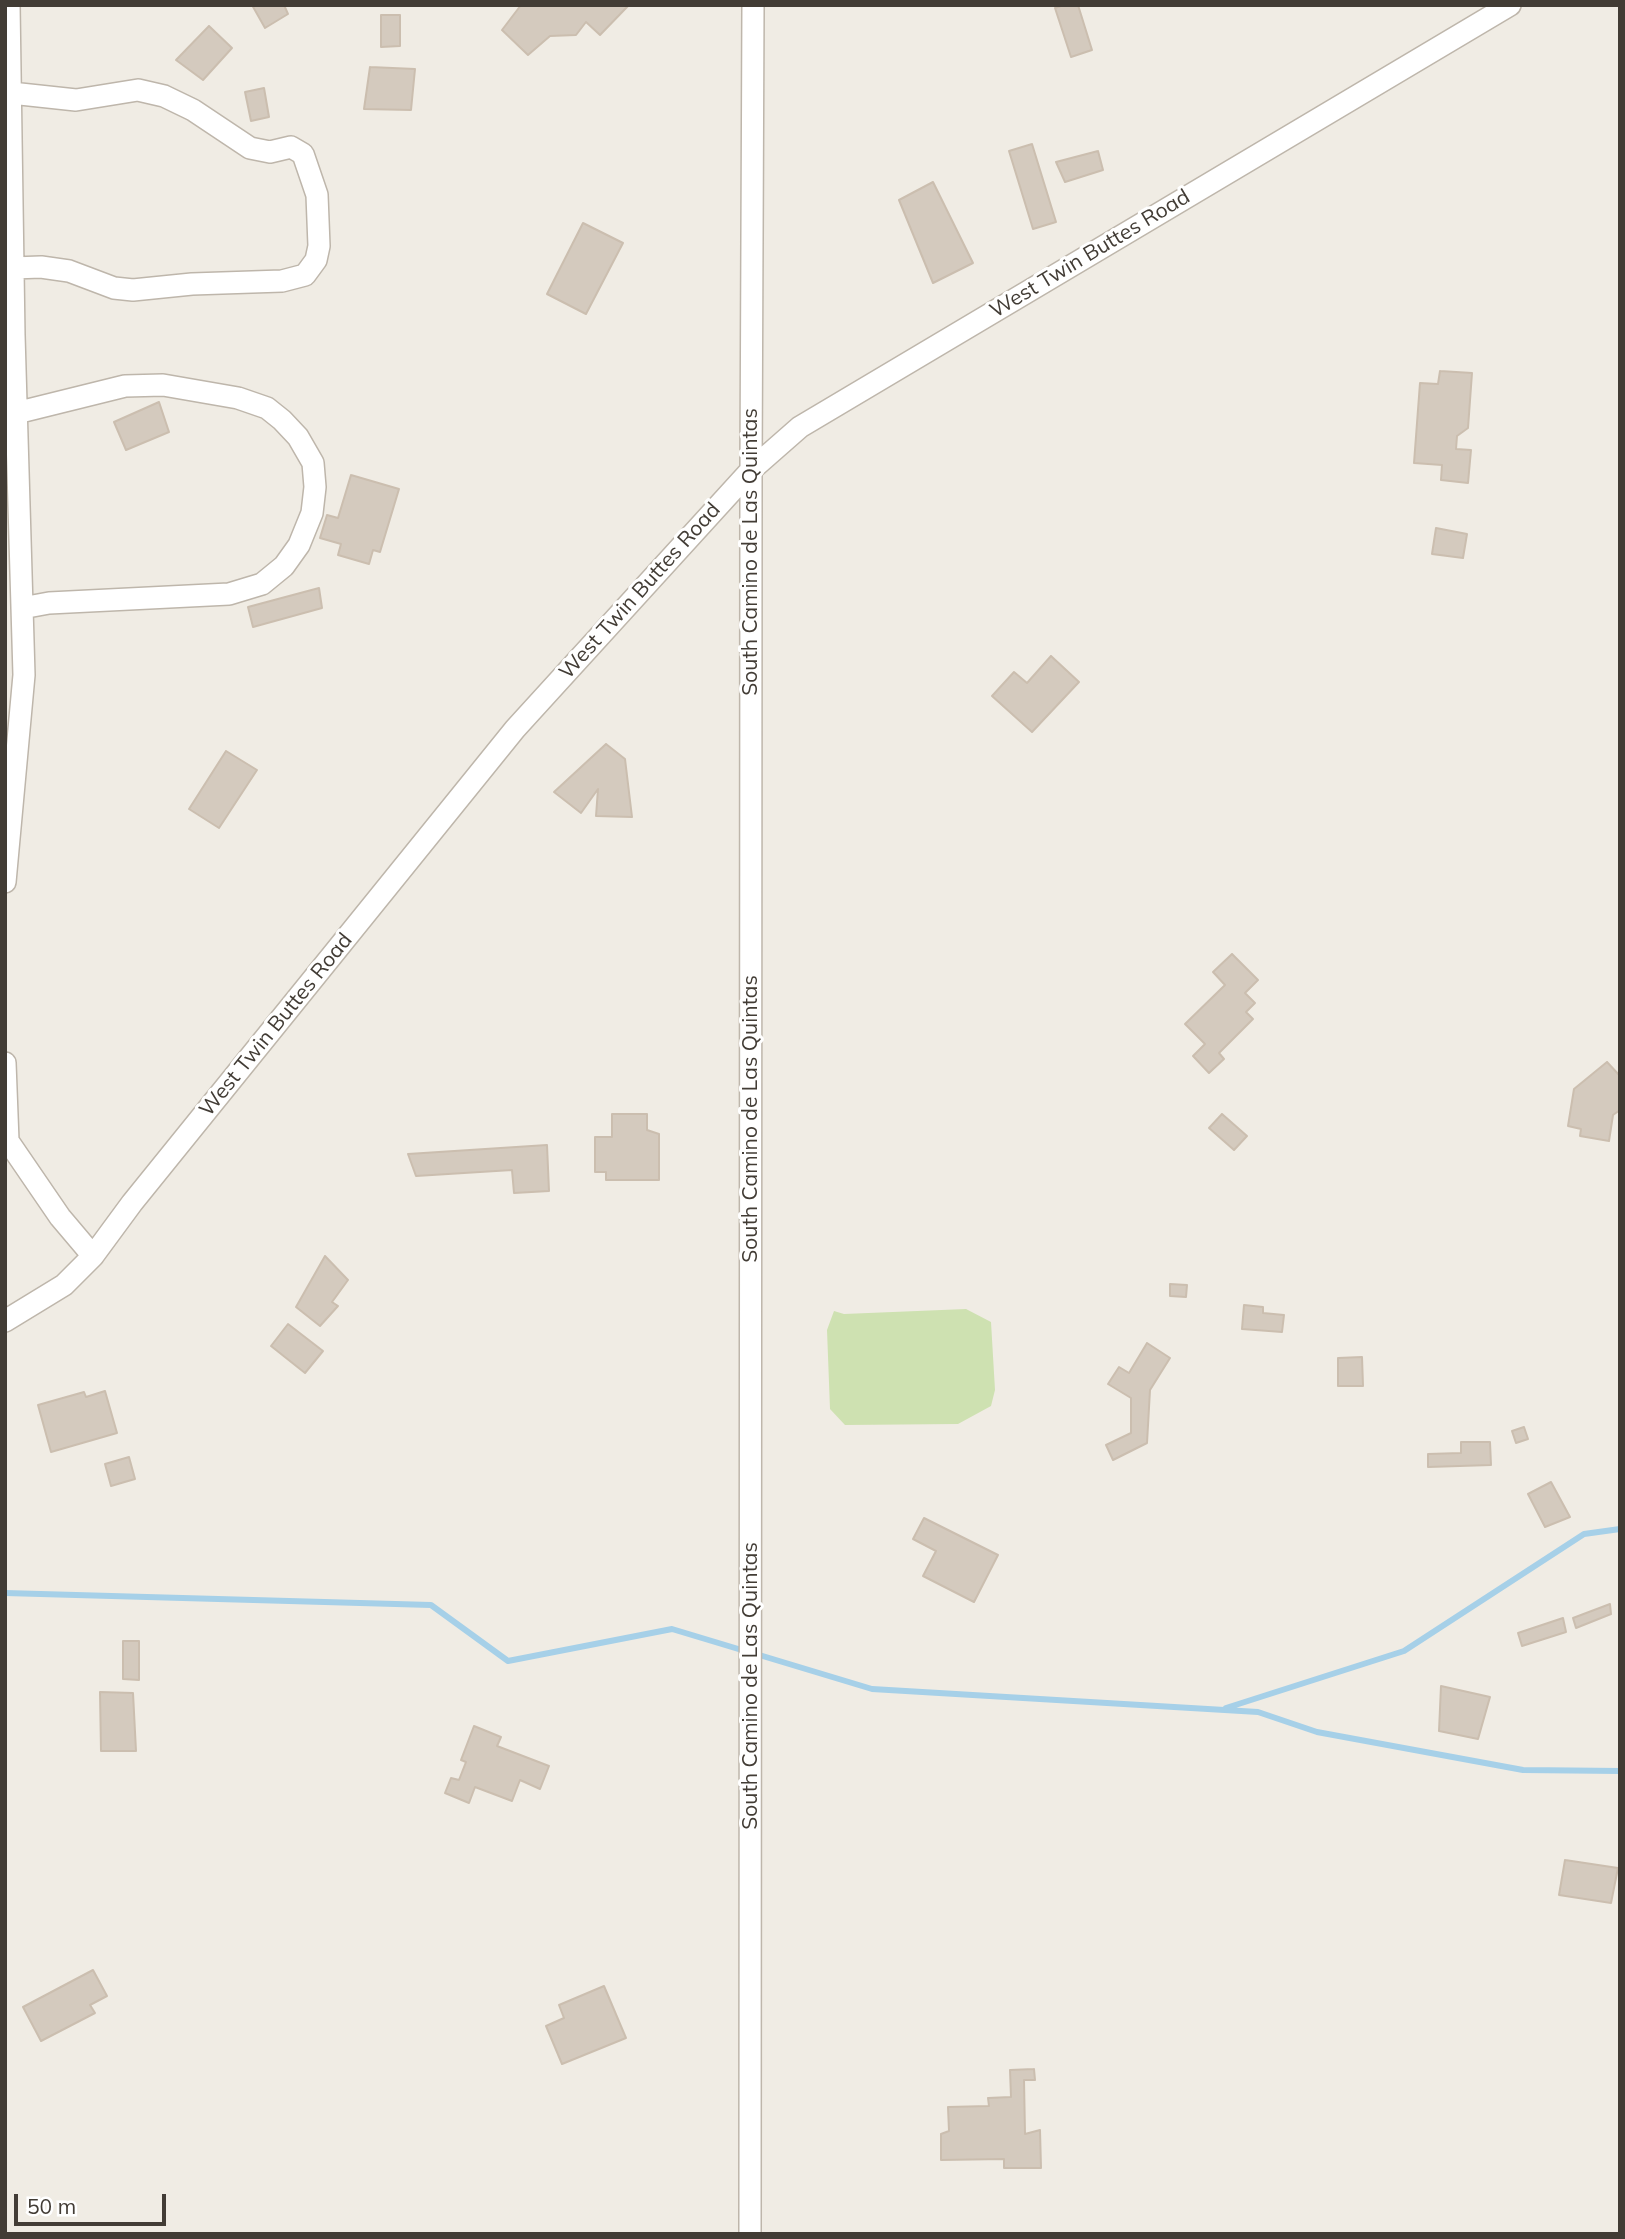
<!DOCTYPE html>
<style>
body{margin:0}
#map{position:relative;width:1625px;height:2239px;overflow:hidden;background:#f0ece4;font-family:Mulish,sans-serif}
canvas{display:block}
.frame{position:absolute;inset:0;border:7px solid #423c35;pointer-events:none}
.scale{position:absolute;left:14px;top:2194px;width:152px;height:32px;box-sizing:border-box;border:4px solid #423c35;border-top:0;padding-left:9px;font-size:21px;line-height:24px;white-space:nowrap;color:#423c35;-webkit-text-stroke:5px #fff;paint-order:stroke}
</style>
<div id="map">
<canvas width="1625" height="2239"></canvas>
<div class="frame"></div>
<div class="scale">50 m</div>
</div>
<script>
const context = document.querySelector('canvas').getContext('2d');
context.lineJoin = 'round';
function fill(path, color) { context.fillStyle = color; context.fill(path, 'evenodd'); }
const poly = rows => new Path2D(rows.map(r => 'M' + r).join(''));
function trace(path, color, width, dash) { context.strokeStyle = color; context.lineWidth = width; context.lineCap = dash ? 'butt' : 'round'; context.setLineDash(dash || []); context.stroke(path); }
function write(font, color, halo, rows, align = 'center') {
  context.font = font + ' Mulish,sans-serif'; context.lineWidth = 6; context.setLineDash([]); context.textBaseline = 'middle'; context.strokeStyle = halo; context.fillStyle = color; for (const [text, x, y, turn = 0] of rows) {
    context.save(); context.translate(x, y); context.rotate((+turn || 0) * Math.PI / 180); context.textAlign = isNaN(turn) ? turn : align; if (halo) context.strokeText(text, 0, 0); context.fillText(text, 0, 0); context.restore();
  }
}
const green = poly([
 [966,1309,991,1322,995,1390,991,1406,958,1424,845,1425,830,1409,827,1330,834,1311,844,1314]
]);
const stream = poly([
 [5,1593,431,1605,508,1661,672,1629,745,1651],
 [756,1654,872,1689,1258,1712,1317,1732,1523,1770,1620,1771],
 [1226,1708,1404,1651,1584,1534,1620,1529]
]);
const building = poly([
 [252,5,284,5,288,14,265,28,252,5],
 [521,5,628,5,628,6,600,35,586,22,576,35,550,36,528,55,502,30,521,5],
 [1064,5,1078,5,1092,50,1071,57,1055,8,1064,5],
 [381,15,400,15,400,46,381,47,381,15],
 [209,26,232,48,203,80,176,60,209,26],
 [370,67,415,69,411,110,364,109,370,67],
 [264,88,269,117,251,121,245,92,264,88],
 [1032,144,1056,222,1033,229,1009,151,1032,144],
 [1098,151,1103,170,1065,182,1056,162,1098,151],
 [933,182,973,263,933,283,899,200,933,182],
 [583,223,623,243,586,314,547,294,583,223],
 [1440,371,1472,373,1468,428,1457,436,1456,449,1471,450,1468,483,1441,480,1442,465,1414,463,1420,383,1438,384,1440,371],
 [159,402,169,432,126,450,114,422,159,402],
 [351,475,399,489,380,552,373,550,369,564,338,555,341,544,320,538,327,515,338,518,351,475],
 [1436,528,1467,534,1463,558,1432,554,1436,528],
 [319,588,322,608,253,627,248,607,319,588],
 [1051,656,1079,682,1032,732,992,696,1014,672,1027,683,1051,656],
 [606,744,625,759,632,817,596,816,598,789,581,813,554,792,606,744],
 [226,751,257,770,219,828,189,809,226,751],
 [1232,954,1258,980,1245,993,1255,1003,1246,1012,1253,1019,1219,1053,1224,1059,1209,1073,1193,1056,1205,1044,1185,1024,1225,985,1213,972,1232,954],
 [1607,1062,1620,1076,1620,1110,1613,1115,1609,1141,1580,1136,1581,1129,1568,1126,1574,1089,1607,1062],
 [612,1114,647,1114,647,1130,659,1134,659,1180,606,1180,606,1172,595,1172,595,1137,612,1137,612,1114],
 [1222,1114,1247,1136,1234,1150,1209,1128,1222,1114],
 [547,1145,549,1191,514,1193,512,1170,416,1176,408,1154,547,1145],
 [325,1256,348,1280,332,1302,338,1306,320,1326,296,1307,325,1256],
 [1170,1284,1187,1285,1186,1297,1170,1296,1170,1284],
 [1244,1305,1263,1307,1263,1313,1284,1315,1282,1332,1242,1329,1244,1305],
 [288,1324,323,1351,305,1373,271,1346,288,1324],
 [1147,1343,1170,1358,1150,1390,1147,1443,1113,1460,1106,1445,1131,1433,1131,1398,1108,1384,1119,1367,1129,1373,1147,1343],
 [1362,1357,1363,1386,1338,1386,1338,1358,1362,1357],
 [105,1391,117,1433,51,1452,38,1405,84,1392,86,1397,105,1391],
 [1524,1427,1528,1439,1516,1443,1512,1431,1524,1427],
 [1461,1442,1490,1442,1491,1465,1428,1467,1428,1454,1461,1453,1461,1442],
 [129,1457,135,1479,111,1486,105,1464,129,1457],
 [1551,1482,1570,1517,1545,1527,1528,1494,1551,1482],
 [924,1518,998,1555,974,1602,923,1576,936,1551,913,1539,924,1518],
 [1610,1604,1611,1614,1576,1628,1573,1618,1610,1604],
 [1563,1618,1566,1632,1522,1646,1518,1633,1563,1618],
 [123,1641,139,1641,139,1680,123,1679,123,1641],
 [1441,1686,1490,1697,1478,1739,1439,1731,1441,1686],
 [100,1692,133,1693,136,1751,101,1751,100,1692],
 [474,1726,501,1737,497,1746,549,1766,540,1789,520,1780,512,1801,475,1787,469,1803,445,1793,451,1778,459,1780,466,1762,461,1760,474,1726],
 [1565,1860,1618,1868,1611,1903,1559,1895,1565,1860],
 [93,1970,107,1996,90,2005,95,2013,41,2041,23,2007,93,1970],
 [604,1986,626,2038,562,2064,546,2026,564,2018,559,2005,604,1986],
 [1034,2069,1035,2080,1024,2080,1025,2134,1040,2130,1041,2168,1004,2168,1004,2159,941,2160,941,2134,949,2131,948,2107,989,2106,988,2098,1011,2097,1010,2070,1034,2069]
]);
const minor = poly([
 [11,93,76,100,138,90,164,96,193,110,250,148,270,152,291,147,303,154,317,195,319,246,316,260,305,275,282,281,192,284,133,290,114,288,69,271,41,267,13,268],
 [16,413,125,386,163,385,238,398,267,408,282,420,298,437,313,463,315,487,312,513,299,545,284,566,262,584,229,594,49,603,22,608],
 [5,882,24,675,14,335,9,5],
 [5,1063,8,1141,60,1217,93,1256],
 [5,1321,64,1285,93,1256,132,1203,515,729,751,470,800,427,1510,5],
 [750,2234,751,470,753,5]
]);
const streetNames = [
 ["West Twin Buttes Road",1090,254,-31],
 ["South Camino de Las Quintas",751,552,-90],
 ["West Twin Buttes Road",640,591,-48],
 ["West Twin Buttes Road",276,1025,-51],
 ["South Camino de Las Quintas",751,1119,-90],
 ["South Camino de Las Quintas",751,1686,-90]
];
fill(green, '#cee1b1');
trace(stream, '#a6d0e8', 6);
fill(building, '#d4cabe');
trace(building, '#cbbeaf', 2);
trace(minor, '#beb6ab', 24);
trace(minor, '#fff', 21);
write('21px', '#423c35', '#fff', streetNames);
</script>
